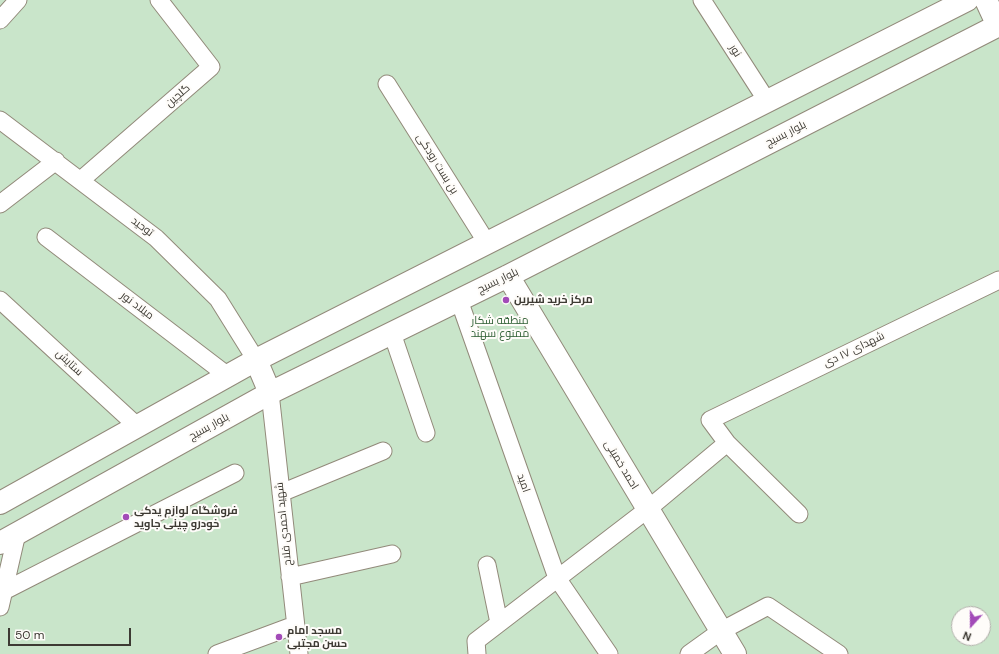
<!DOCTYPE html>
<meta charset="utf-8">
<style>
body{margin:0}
#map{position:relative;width:999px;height:654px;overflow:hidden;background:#f7eedc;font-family:"DM Sans",sans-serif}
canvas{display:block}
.north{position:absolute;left:951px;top:606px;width:40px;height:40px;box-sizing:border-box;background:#fefcf9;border:1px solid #b1aeaa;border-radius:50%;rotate:201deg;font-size:11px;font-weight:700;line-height:16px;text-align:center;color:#3d3a33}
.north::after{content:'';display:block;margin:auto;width:14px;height:18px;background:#a24bb8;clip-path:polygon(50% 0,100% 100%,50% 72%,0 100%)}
.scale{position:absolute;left:8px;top:628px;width:123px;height:18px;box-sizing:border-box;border:2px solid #3d3a33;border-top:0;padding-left:5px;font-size:12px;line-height:14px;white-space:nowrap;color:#3d3a33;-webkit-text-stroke:3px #fefcf9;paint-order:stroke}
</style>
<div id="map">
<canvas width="999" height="654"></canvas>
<div class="north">N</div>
<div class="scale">50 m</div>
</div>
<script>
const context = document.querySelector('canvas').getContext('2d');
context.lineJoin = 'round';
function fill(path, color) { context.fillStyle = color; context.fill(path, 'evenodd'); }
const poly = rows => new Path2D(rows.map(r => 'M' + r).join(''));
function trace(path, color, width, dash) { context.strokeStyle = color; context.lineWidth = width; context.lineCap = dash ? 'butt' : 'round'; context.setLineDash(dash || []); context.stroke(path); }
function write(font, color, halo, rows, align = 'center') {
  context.font = font + ' "DM Sans",Cairo,sans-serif'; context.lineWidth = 4; context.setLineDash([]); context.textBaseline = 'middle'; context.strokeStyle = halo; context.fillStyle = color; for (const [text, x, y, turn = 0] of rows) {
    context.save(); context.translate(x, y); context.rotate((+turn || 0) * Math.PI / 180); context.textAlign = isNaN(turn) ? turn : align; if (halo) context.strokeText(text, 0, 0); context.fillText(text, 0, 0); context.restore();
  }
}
const green = poly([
 [0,0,999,0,999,654,0,654],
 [959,614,983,614,983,638,959,638]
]);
const street = poly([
 [702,0,767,101],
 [0,20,18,0],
 [387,84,487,243],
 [0,120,156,238,218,299,256,360],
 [81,180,211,67,159,0],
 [0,204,56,161],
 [46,237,228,376],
 [0,300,137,426],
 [459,300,557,578,609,654],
 [392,333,426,433],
 [270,393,299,654],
 [281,493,383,451],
 [799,514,727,443,710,420,999,280],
 [487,565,499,623],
 [290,577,392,554],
 [4,591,235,473],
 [0,607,17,533],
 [217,654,295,625],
 [477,654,476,641,648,509,727,443],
 [689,654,721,631,768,606,839,654]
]);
const secondary = poly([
 [986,0,998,26],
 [508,276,735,654],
 [256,360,270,393],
 [0,503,256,360,967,0],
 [0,543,270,393,508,276,999,25]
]);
const markers = [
 [506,300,4,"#a24bb8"],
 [126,517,4,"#a24bb8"],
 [279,637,4,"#a24bb8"]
];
const streetNames = [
 ["نور",735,51,58],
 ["گلچین",178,96,-41],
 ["بلوار بسیج",786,134,-27],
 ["بن بست رودکی",437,164,58],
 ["توحید",142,227,37],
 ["بلوار بسیج",498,281,-26],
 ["میلاد نور",137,306,37],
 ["شهدای ۱۷ دی",854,350,-26],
 ["ستایش",69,363,43],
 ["بلوار بسیج",209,427,-29],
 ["احمد خمینی",621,465,59],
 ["امید",523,483,71],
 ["شهید احمدی فلاح",284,524,-96]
];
const poiNames = [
 ["مرکز خرید شیرین",514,300],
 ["فروشگاه لوازم یدکی",134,511],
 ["خودرو چینی جاوید",134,524],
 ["مسجد امام",287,631],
 ["حسن مجتبی",287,644]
];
const parkNames = [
 ["منطقه شکار",500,321],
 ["ممنوع سهند",500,334]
];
fill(green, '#c9e5ca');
trace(street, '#928a7a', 19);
trace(secondary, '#928a7a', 24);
trace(street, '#fff', 17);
trace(secondary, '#fff', 22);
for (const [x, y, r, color] of markers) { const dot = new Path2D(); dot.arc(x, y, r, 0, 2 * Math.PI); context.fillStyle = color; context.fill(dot); trace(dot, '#fefcf9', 1.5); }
write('11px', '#3d3a33', '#fefcf9', streetNames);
write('bold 11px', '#3d3a33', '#fefcf9', poiNames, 'left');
write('11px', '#306035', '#fefcf9', parkNames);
</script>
